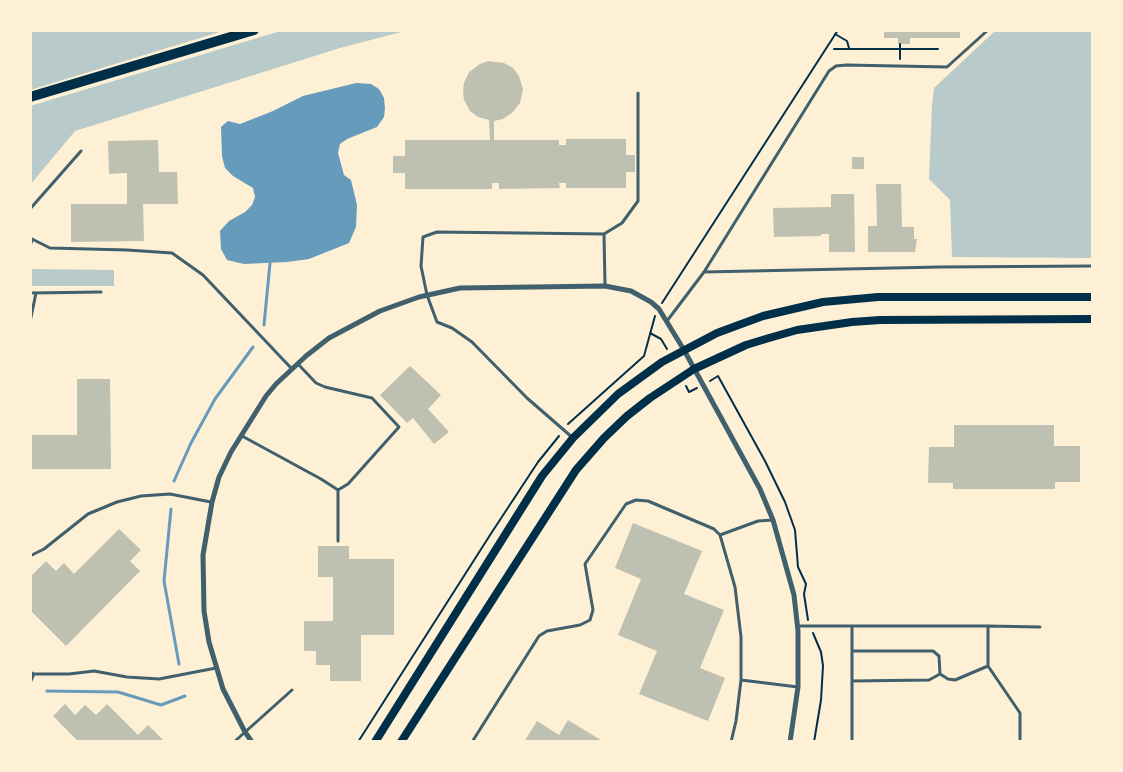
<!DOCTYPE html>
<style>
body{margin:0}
#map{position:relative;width:1123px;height:772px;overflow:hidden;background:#fdf0d5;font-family:"Archivo Narrow",sans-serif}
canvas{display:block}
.frame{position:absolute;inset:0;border:32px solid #fdf0d5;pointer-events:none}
</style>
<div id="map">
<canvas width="1123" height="772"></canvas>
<div class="frame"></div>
</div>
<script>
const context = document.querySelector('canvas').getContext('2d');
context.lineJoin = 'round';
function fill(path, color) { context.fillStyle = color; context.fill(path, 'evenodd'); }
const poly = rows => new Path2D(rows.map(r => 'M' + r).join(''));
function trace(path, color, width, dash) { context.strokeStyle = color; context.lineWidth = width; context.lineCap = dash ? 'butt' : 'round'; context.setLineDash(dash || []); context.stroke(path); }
const green = poly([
 [30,30,226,30,30,90],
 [284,30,409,30,340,48,75,131,30,185,30,106],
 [996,30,1093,30,1093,258,952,257,950,200,929,179,932,105,934,88],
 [30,269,114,270,114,286,30,286]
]);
const water = poly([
 [356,83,371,84,379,89,384,98,385,109,384,117,377,127,347,139,340,144,338,153,344,175,351,180,357,205,356,227,349,243,309,259,287,262,244,264,227,260,221,249,220,231,229,221,245,212,252,205,255,197,253,188,233,176,225,168,222,156,221,127,228,121,240,124,273,111,303,96]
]);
const stream = poly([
 [264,325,270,263],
 [174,481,191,443,215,399,253,347],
 [171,509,164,581,179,664],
 [47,691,118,692,161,705,185,696]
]);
const building = poly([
 [884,30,960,30,960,38,910,38,910,44,898,44,898,38,884,38],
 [488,61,504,63,513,68,519,76,523,89,520,103,513,112,503,119,494,121,494,140,559,140,559,145,566,145,566,139,626,139,626,155,635,155,635,172,626,172,626,188,566,188,566,183,559,183,560,188,499,189,499,183,492,183,492,189,405,189,405,173,393,173,393,156,405,156,405,140,490,140,489,120,478,117,470,111,464,100,463,91,464,83,469,72,480,64],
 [158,140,159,172,177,172,178,204,143,204,144,241,71,242,71,204,127,204,127,173,109,174,108,141],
 [852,157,864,157,864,169,852,169],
 [876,184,901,184,902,227,914,227,914,239,917,239,915,252,868,252,868,226,877,226],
 [831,194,854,194,855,252,829,252,829,234,821,234,821,236,774,237,773,208,831,207],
 [410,366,441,395,428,409,449,432,434,444,413,418,407,423,380,395],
 [77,379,110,379,111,469,30,469,30,435,77,435],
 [954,425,1054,425,1054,446,1080,446,1080,482,1055,482,1055,489,953,489,953,483,928,483,929,447,954,447],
 [633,523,702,551,684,594,724,610,700,668,725,678,708,721,639,694,657,651,618,635,641,579,615,568],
 [119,529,141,550,130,561,140,571,66,646,30,610,30,577,46,561,56,571,64,563,74,574],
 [318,546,349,546,349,559,394,559,394,635,361,635,361,681,330,681,330,665,316,665,316,651,304,651,304,621,333,621,333,577,318,577],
 [65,704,75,715,85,705,96,715,107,704,138,735,148,725,165,742,79,742,53,716],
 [568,720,604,742,524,742,537,721,559,735]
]);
const path = poly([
 [835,34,847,41,849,48],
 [900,44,900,59],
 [834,49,938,49],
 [662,303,838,30],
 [650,333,661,339,667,349],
 [710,381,718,376,765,461,785,502,795,530,798,567,806,584,804,594,808,620],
 [686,386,689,392,697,388],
 [568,424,644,356,655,316],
 [813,633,821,652,823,666,821,700,814,742],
 [358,742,492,532,538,462,559,436]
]);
const service = poly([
 [30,209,81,151],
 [604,234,622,223,638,201,638,93],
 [30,238,50,248,127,250,172,253,203,275,292,369],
 [30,246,32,240],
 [704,272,829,71,836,66,846,65,947,67,988,30],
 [30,293,101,292],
 [667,321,704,272,940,267,1093,266],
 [30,322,36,293],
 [298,364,316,383,325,387,372,398,399,427,348,484,338,490],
 [242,436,321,479,338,490,338,541],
 [573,438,527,398,472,342,452,328,437,322,427,295,421,266,423,237,437,232,604,234,605,285],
 [720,535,758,521,773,520],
 [30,556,44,549,88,514,117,502,141,496,170,494,211,502],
 [798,626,988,626,988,666,1020,713,1020,742],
 [988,626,1040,627],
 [852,651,933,651,939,656,940,674,948,679,955,680,988,666],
 [30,672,34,674,69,674,94,671,127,677,159,679,216,668],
 [741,680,798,687],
 [852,681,929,680,940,674],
 [30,683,34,674],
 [234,742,292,690],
 [472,742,539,636,547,631,580,625,590,620,593,610,585,564,626,504,636,500,648,501,714,529,720,535,735,587,741,637,741,680,736,721,731,742],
 [852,742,852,627]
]);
const minor = poly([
 [252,742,245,732,223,689,209,642,204,611,203,555,212,502,219,477,231,452,266,396,276,384,306,356,329,338,380,311,419,297,460,288,605,286,631,291,651,302,659,309,684,350,760,489,773,520,794,595,798,631,798,687,790,742]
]);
const secondary = poly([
 [375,742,542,476,573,438,618,394,662,362,717,333,763,316,823,302,878,297,1093,297],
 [401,742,576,470,604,438,627,416,650,398,694,369,746,345,769,338,797,330,852,322,880,320,1093,319]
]);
const motorway = poly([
 [30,97,254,30]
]);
fill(green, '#b9caca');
fill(water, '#669bbc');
trace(stream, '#669bbc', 3);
fill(building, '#bec0b2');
trace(path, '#003049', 2);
trace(service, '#3f606c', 3);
trace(minor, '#3f606c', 5);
trace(secondary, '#003049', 8);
trace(motorway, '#003049', 10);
</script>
